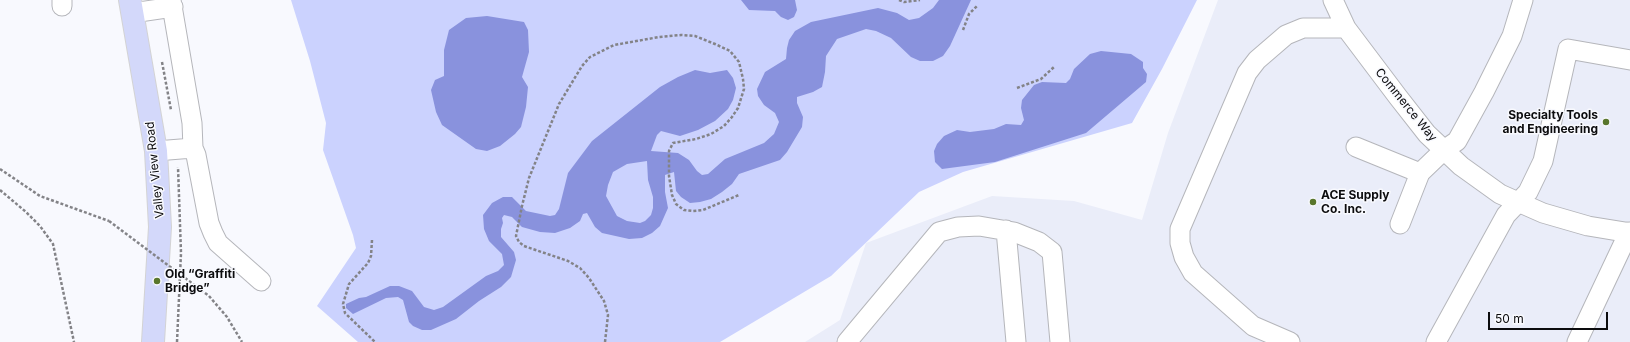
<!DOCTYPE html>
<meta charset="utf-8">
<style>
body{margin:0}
#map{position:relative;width:1630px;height:342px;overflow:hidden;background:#f8f9fe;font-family:Inter,sans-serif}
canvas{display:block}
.scale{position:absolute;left:1488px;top:312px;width:120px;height:18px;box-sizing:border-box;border:2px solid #0c0c0e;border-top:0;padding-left:5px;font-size:12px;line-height:14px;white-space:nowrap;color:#0c0c0e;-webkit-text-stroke:3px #f8f9fe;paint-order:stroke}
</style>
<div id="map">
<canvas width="1630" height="342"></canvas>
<div class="scale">50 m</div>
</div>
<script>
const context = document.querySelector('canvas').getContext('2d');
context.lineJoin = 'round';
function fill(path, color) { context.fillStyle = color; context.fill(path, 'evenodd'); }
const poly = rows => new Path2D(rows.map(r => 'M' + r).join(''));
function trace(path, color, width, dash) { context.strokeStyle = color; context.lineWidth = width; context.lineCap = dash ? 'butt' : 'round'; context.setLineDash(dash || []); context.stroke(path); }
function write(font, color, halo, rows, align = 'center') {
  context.font = font + ' Inter,sans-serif'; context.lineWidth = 3; context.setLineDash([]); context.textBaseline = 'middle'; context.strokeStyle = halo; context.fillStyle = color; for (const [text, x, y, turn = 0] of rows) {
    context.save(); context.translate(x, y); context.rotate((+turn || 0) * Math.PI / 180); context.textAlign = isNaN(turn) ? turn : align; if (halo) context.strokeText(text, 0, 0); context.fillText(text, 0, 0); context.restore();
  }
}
const built = poly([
 [1218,0,1630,0,1630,342,805,342,840,320,866,243,992,196,1074,201,1142,220,1168,133]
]);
const green = poly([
 [291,0,1197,0,1162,69,1132,123,963,172,919,192,831,276,720,342,358,342,317,306,356,248,353,235,323,150,326,123,310,61]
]);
const water = poly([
 [741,0,795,0,797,10,794,17,788,20,781,17,775,11,749,10],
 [939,0,971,0,950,46,943,56,933,61,920,61,911,57,891,38,876,31,866,29,837,39,826,56,825,72,822,87,813,92,797,97,797,103,803,117,802,127,787,152,780,160,739,174,732,184,722,192,711,199,700,202,690,203,681,197,676,191,674,172,665,175,665,192,668,208,660,226,652,233,642,238,629,239,602,233,595,227,587,213,583,214,580,221,570,228,555,233,540,232,522,227,512,217,504,215,502,218,503,223,501,229,501,237,514,252,516,260,511,277,501,287,479,301,456,319,431,330,422,330,413,326,409,322,403,300,398,297,386,298,353,314,346,308,346,304,359,298,366,297,390,286,399,286,412,291,424,307,434,310,443,307,486,276,498,271,504,265,502,254,489,241,484,229,483,215,492,203,503,197,512,197,526,211,550,216,555,215,559,209,568,173,592,141,660,87,678,77,695,70,710,73,727,70,733,78,736,88,733,100,728,109,715,121,698,130,680,136,661,131,657,135,651,151,678,153,689,160,697,171,702,175,708,174,725,159,764,143,774,134,779,122,775,113,764,105,758,96,757,89,765,72,786,59,787,48,789,40,795,31,811,22,878,8,897,13,909,20,919,18,933,8],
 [647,161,648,180,653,197,653,208,651,215,645,221,640,223,627,221,617,216,606,196,608,185,613,172,627,164],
 [487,16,524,22,528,30,529,52,522,77,528,87,526,107,521,127,515,134,500,146,487,151,476,149,442,125,436,112,431,90,435,80,444,76,444,50,449,30,466,18],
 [1101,51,1131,54,1143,62,1143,68,1147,74,1146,82,1086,133,995,162,942,169,935,162,934,151,937,144,944,136,957,130,970,132,994,129,1006,124,1021,125,1024,120,1021,108,1022,100,1034,85,1042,82,1066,83,1070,79,1074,69,1090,54]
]);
const path = poly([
 [899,0,904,2,920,0],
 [963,30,969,14,977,6],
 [162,62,171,110],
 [1017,88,1041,79,1054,67],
 [0,169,40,196,109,221],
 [0,190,26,212,40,226,53,244,74,342],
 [372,240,371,256,368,263,349,284,343,304,345,313,375,342],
 [209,296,227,317,242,342],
 [177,342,181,253,178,167],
 [605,342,608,315,604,301,589,278,580,268,568,261,524,246,519,242,516,236,522,206,529,178,559,104,582,66,590,57,614,45,659,37,681,35,695,36,715,44,730,51,739,62,743,79,744,89,738,108,732,117,724,126,711,134,696,139,673,143,669,151,669,176,672,195,676,204,684,210,693,211,703,210,739,195]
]);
const minor = poly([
 [62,0,62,6],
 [171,0,192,123,193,148],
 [1333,0,1346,28,1398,97,1427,134,1461,166,1500,194,1543,213,1588,226,1630,233],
 [132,13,173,7],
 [1356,147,1420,173],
 [156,151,193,148,196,155,209,223,213,233,218,243,261,281],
 [1400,224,1420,173,1444,150,1457,141,1484,92,1512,36,1523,0],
 [1006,230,1016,342],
 [847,342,939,232,958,227,979,226,1014,232,1039,242,1052,252,1060,342],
 [1290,342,1253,326,1193,273,1184,257,1180,243,1180,229,1247,73,1257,60,1286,35,1303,28,1346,28],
 [1436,342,1506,215,1528,192,1543,161,1568,49,1630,60],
 [1577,342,1629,232]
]);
const major = poly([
 [130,0,156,151,160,227,153,342]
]);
const pathBridge = poly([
 [109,221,209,296]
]);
const markers = [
 [1606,122,4,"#59762c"],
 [1313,202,4,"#59762c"],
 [157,281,4,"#59762c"]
];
const streetNames = [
 ["Commerce Way",1406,105,51],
 ["Valley View Road",155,170,-96]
];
const poiNames = [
 ["Specialty Tools",1598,115,"right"],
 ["and Engineering",1598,129,"right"],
 ["ACE Supply",1321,195],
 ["Co. Inc.",1321,209],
 ["Old “Graffiti",165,274],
 ["Bridge”",165,288]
];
fill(built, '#eaedf9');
fill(green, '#cbd2fe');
fill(water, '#8992dd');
trace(minor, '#b5b6bb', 21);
trace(major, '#d3d3d4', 24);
trace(path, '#838387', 2.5, [3, 2]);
trace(minor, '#fff', 19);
trace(major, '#d3d8fa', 22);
trace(pathBridge, '#838387', 2.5, [3, 2]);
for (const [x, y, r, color] of markers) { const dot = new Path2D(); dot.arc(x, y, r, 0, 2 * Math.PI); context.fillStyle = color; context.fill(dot); trace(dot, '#f8f9fe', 1.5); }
write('12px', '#0c0c0e', '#f8f9fe', streetNames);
write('bold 12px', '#0c0c0e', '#f8f9fe', poiNames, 'left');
</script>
